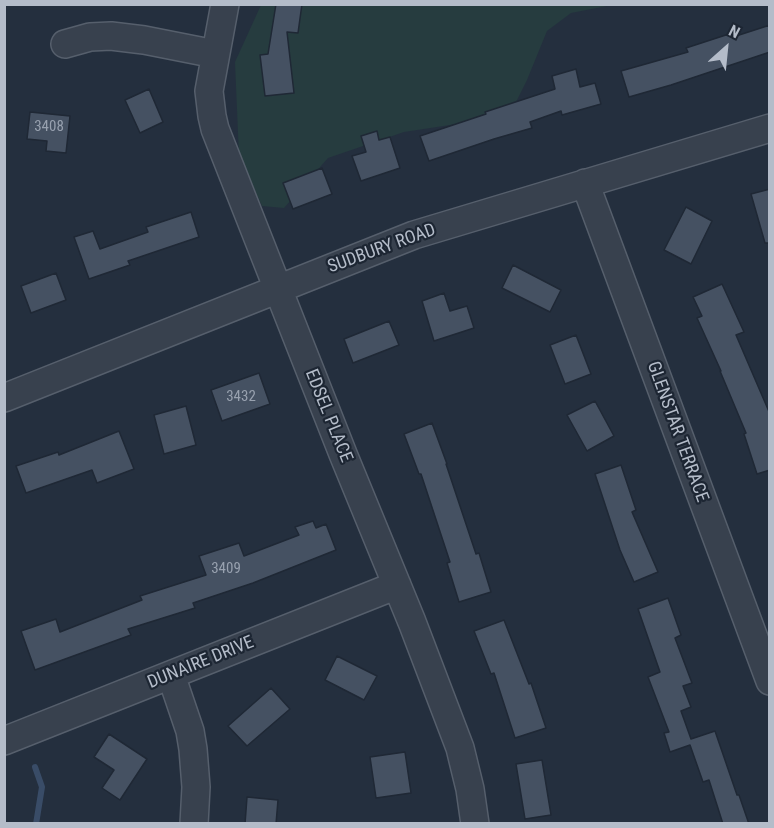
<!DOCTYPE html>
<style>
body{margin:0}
#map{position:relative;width:774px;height:828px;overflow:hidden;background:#242f3e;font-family:"Roboto Condensed",sans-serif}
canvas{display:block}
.frame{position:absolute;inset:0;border:6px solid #b4bcc9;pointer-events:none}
.north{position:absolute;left:696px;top:18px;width:60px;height:60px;-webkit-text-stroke:4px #1d2633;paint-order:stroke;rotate:27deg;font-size:16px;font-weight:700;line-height:24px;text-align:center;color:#b4bcc9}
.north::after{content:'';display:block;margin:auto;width:21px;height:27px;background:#b4bcc9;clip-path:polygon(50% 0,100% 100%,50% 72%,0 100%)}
</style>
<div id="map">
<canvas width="774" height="828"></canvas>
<div class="frame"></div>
<div class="north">N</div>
</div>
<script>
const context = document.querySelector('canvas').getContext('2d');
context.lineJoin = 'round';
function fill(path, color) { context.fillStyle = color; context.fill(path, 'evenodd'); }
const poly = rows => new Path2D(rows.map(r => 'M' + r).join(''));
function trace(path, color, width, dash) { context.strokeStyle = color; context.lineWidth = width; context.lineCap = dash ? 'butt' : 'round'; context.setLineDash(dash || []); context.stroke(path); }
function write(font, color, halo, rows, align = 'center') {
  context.font = font + ' "Roboto Condensed",sans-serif'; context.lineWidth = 4.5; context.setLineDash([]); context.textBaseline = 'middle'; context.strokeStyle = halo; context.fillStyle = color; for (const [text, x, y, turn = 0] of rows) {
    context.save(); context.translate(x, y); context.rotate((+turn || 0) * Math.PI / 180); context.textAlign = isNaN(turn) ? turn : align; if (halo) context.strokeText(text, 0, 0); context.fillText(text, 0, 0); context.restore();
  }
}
const green = poly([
 [261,5,612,5,571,13,547,31,527,80,509,116,404,132,328,158,284,208,262,206,239,156,235,62]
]);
const stream = poly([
 [35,767,42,787,36,824]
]);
const building = poly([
 [276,4,302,4,298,33,287,32,294,93,265,96,260,55,268,54,276,4],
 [770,25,770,52,671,85,629,97,621,71,688,52,686,48,735,32,736,36,770,25],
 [576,69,580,87,595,83,601,104,562,115,561,111,530,122,532,128,494,139,429,161,420,136,486,114,485,112,555,89,552,76,576,69],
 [149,89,163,122,140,133,125,100,149,89],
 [30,112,70,116,66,153,46,151,47,141,27,139,30,112],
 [377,131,379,140,390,137,400,168,361,181,352,156,366,152,361,136,377,131],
 [322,168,332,194,293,209,283,183,322,168],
 [770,189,770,243,765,243,751,194,770,189],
 [686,207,712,221,691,264,664,250,686,207],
 [191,212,199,237,128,261,130,265,89,279,74,237,93,231,100,249,148,232,146,227,191,212],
 [513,265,561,290,550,312,502,288,513,265],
 [56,273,66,300,31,313,21,286,56,273],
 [722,284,744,332,736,335,770,414,770,470,757,474,744,434,746,433,720,371,721,371,697,318,702,316,693,297,722,284],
 [444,293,450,311,467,306,474,328,434,341,422,301,444,293],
 [389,321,399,345,353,363,344,339,389,321],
 [576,335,591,374,565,384,550,345,576,335],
 [259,373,270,404,222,421,211,390,259,373],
 [595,401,614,436,587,451,567,415,595,401],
 [186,406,196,445,164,454,154,415,186,406],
 [432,423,447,464,446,464,476,554,479,553,491,592,459,602,447,563,450,562,421,474,419,474,404,434,432,423],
 [119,431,134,469,97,483,92,470,26,493,16,466,58,452,59,455,119,431],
 [621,465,636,510,632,512,658,572,634,582,620,550,595,474,621,465],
 [313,521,316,528,326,524,336,550,253,583,193,603,195,608,128,629,131,635,35,670,21,631,56,619,60,632,142,600,140,596,206,575,199,556,239,543,244,556,299,535,295,527,313,521],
 [668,598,681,635,675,638,692,683,683,686,691,707,681,711,691,739,715,731,737,795,739,795,749,824,723,824,709,780,703,782,690,745,670,752,664,733,669,732,648,677,660,672,638,609,668,598],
 [504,620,529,684,531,683,546,728,515,738,494,673,491,674,474,631,504,620],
 [337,656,377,676,364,700,325,680,337,656],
 [271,688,290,709,247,746,228,726,271,688],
 [109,734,147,759,120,800,102,788,114,770,94,757,109,734],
 [405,752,411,793,376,798,370,757,405,752],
 [542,760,551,815,525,819,516,764,542,760],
 [247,797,278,800,276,824,245,824,247,797]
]);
const minor = poly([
 [225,4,209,91,212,116,215,129,343,454,412,622,460,748,470,789,475,824],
 [65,44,90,37,111,36,144,40,215,54],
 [585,183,770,681],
 [4,398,414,235,770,128],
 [171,675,190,731,193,749,196,787,194,824],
 [4,741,397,585]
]);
const numberNames = [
 ["3408",49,127],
 ["3432",241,397],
 ["3409",226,569]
];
const streetNames = [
 ["SUDBURY ROAD",382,249,-20],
 ["EDSEL PLACE",328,416,68],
 ["GLENSTAR TERRACE",677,432,70],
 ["DUNAIRE DRIVE",201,663,-22]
];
fill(green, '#263c3f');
trace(stream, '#394c67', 6);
fill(building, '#455162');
trace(building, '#1f2835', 1.5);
trace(minor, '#565f6c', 30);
trace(minor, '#38414e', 27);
write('15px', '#98a1af', null, numberNames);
write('18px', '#b4bcc9', '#1d2633', streetNames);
</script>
